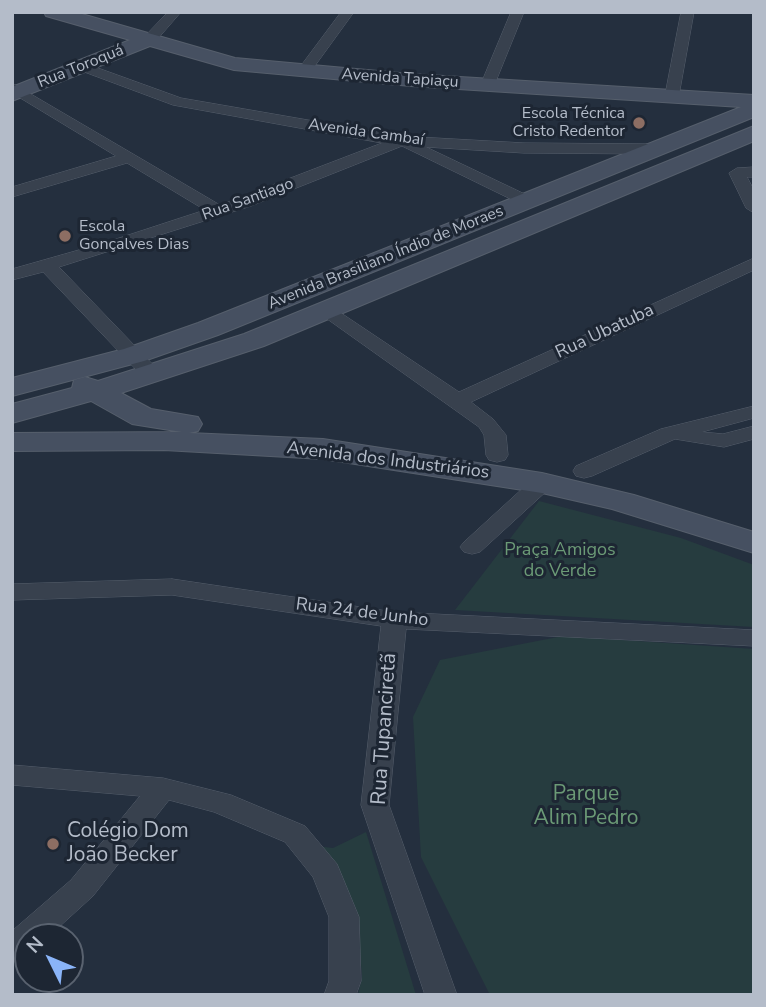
<!DOCTYPE html>
<meta charset="utf-8">
<style>
body{margin:0}
#map{position:relative;width:766px;height:1007px;overflow:hidden;background:#242f3e;font-family:"Nunito Sans",sans-serif}
canvas{display:block}
.frame{position:absolute;inset:0;border:14px solid #b4bcc9;pointer-events:none}
.north{position:absolute;left:14px;top:923px;width:70px;height:70px;box-sizing:border-box;background:#1d2633;border:2px solid #59626f;border-radius:50%;rotate:313deg;font-size:19px;font-weight:700;line-height:28px;text-align:center;color:#b4bcc9}
.north::after{content:'';display:block;margin:auto;width:24px;height:32px;background:#8ab4f8;clip-path:polygon(50% 0,100% 100%,50% 72%,0 100%)}
</style>
<div id="map">
<canvas width="766" height="1007"></canvas>
<div class="frame"></div>
<div class="north">N</div>
</div>
<script>
const context = document.querySelector('canvas').getContext('2d');
context.lineJoin = 'round';
function fill(path, color) { context.fillStyle = color; context.fill(path, 'evenodd'); }
const poly = rows => new Path2D(rows.map(r => 'M' + r).join(''));
function trace(path, color, width, dash) { context.strokeStyle = color; context.lineWidth = width; context.lineCap = dash ? 'butt' : 'round'; context.setLineDash(dash || []); context.stroke(path); }
function write(font, color, halo, rows, align = 'center') {
  context.font = font + ' "Nunito Sans",sans-serif'; context.lineWidth = 6; context.setLineDash([]); context.textBaseline = 'middle'; context.strokeStyle = halo; context.fillStyle = color; for (const [text, x, y, turn = 0] of rows) {
    context.save(); context.translate(x, y); context.rotate((+turn || 0) * Math.PI / 180); context.textAlign = isNaN(turn) ? turn : align; if (halo) context.strokeText(text, 0, 0); context.fillText(text, 0, 0); context.restore();
  }
}
const green = poly([
 [539,501,681,538,754,565,754,627,455,610],
 [563,636,754,649,754,995,490,995,421,857,413,717,440,660],
 [366,832,416,995,358,995,362,977,357,912,338,868,316,846,333,848]
]);
const street = poly([
 [168,12,181,12,155,42,145,42,145,36,168,12],
 [341,12,354,12,309,74,299,74,297,71,341,12],
 [511,12,524,12,494,86,487,90,482,89,480,86,511,12],
 [681,12,694,12,679,95,672,99,665,95,681,12],
 [84,63,181,98,400,136,524,143,656,144,664,149,656,154,524,153,426,147,533,198,535,202,527,207,402,146,251,206,59,267,159,371,162,375,159,379,152,381,145,379,43,272,12,280,12,269,107,242,205,210,127,163,12,197,12,187,116,156,12,93,12,83,220,205,382,143,173,105,79,70,77,67,84,63],
 [754,167,754,177,747,177,754,190,754,213,746,208,729,173,737,168,754,167],
 [754,258,754,270,471,402,493,419,506,435,508,455,505,460,497,462,489,460,486,455,484,435,479,427,316,311,325,305,332,307,459,392,754,258],
 [754,406,754,418,702,432,723,434,754,426,754,439,724,447,675,439,592,476,584,478,576,476,573,471,576,466,661,429,754,406],
 [542,476,550,478,553,483,550,488,480,552,472,554,464,552,460,547,464,542,534,478,542,476],
 [172,579,394,612,754,630,754,646,406,629,389,805,457,995,425,995,361,805,381,626,172,595,12,600,12,584,172,579],
 [12,765,163,778,231,795,305,826,337,864,359,917,361,981,356,995,324,995,329,981,329,917,313,877,285,842,214,812,169,800,93,896,48,937,28,937,28,955,12,963,12,931,71,880,140,796,12,785,12,765]
]);
const secondary = poly([
 [44,12,75,12,235,58,411,74,754,95,754,117,218,335,144,361,12,396,12,378,124,349,198,323,741,107,411,86,234,70,150,46,12,101,12,87,130,40,46,16,44,12],
 [754,126,754,141,264,346,121,393,151,409,198,417,202,424,198,431,189,433,323,439,542,473,634,495,754,532,754,553,612,509,542,493,323,459,164,450,12,451,12,433,182,432,132,424,91,401,12,423,12,404,72,388,74,380,85,377,98,381,244,334,754,126]
]);
const markers = [
 [639,123,7,"#8d6e63"],
 [65,236,7,"#8d6e63"],
 [53,844,7,"#8d6e63"]
];
const farStreetnames = [
 ["Rua Toroquá",81,67,-22],
 ["Avenida Tapiaçu",400,79,4],
 ["Avenida Cambaí",366,133,8],
 ["Rua Santiago",248,200,-20],
 ["Avenida Brasiliano Índio de Moraes",386,258,-22]
];
const farPoinames = [
 ["Escola Técnica",625,114],
 ["Cristo Redentor",625,132],
 ["Escola",79,227,"left"],
 ["Gonçalves Dias",79,245,"left"]
];
const streetNames = [
 ["Rua Ubatuba",605,332,-25],
 ["Avenida dos Industriários",388,461,7],
 ["Rua 24 de Junho",362,613,7]
];
const parkNames = [
 ["Praça Amigos",560,551],
 ["do Verde",560,572]
];
const nearStreetnames = [
 ["Rua Tupanciretã",385,729,-86]
];
const nearParknames = [
 ["Parque",586,795],
 ["Alim Pedro",586,819]
];
const nearPoinames = [
 ["Colégio Dom",67,832],
 ["João Becker",67,856]
];
fill(green, '#263c3f');
trace(street, '#565f6c', 1);
trace(secondary, '#565f6c', 2);
fill(street, '#38414e');
fill(secondary, '#465061');
for (const [x, y, r, color] of markers) { const dot = new Path2D(); dot.arc(x, y, r, 0, 2 * Math.PI); context.fillStyle = color; context.fill(dot); trace(dot, '#1d2633', 2.5); }
write('16px', '#b4bcc9', '#1d2633', farStreetnames);
write('16px', '#b4bcc9', '#1d2633', farPoinames, 'right');
write('18px', '#b4bcc9', '#1d2633', streetNames);
write('18px', '#6b9a76', '#1d2633', parkNames);
write('21px', '#b4bcc9', '#1d2633', nearStreetnames);
write('21px', '#6b9a76', '#1d2633', nearParknames);
write('21px', '#b4bcc9', '#1d2633', nearPoinames, 'left');
</script>
